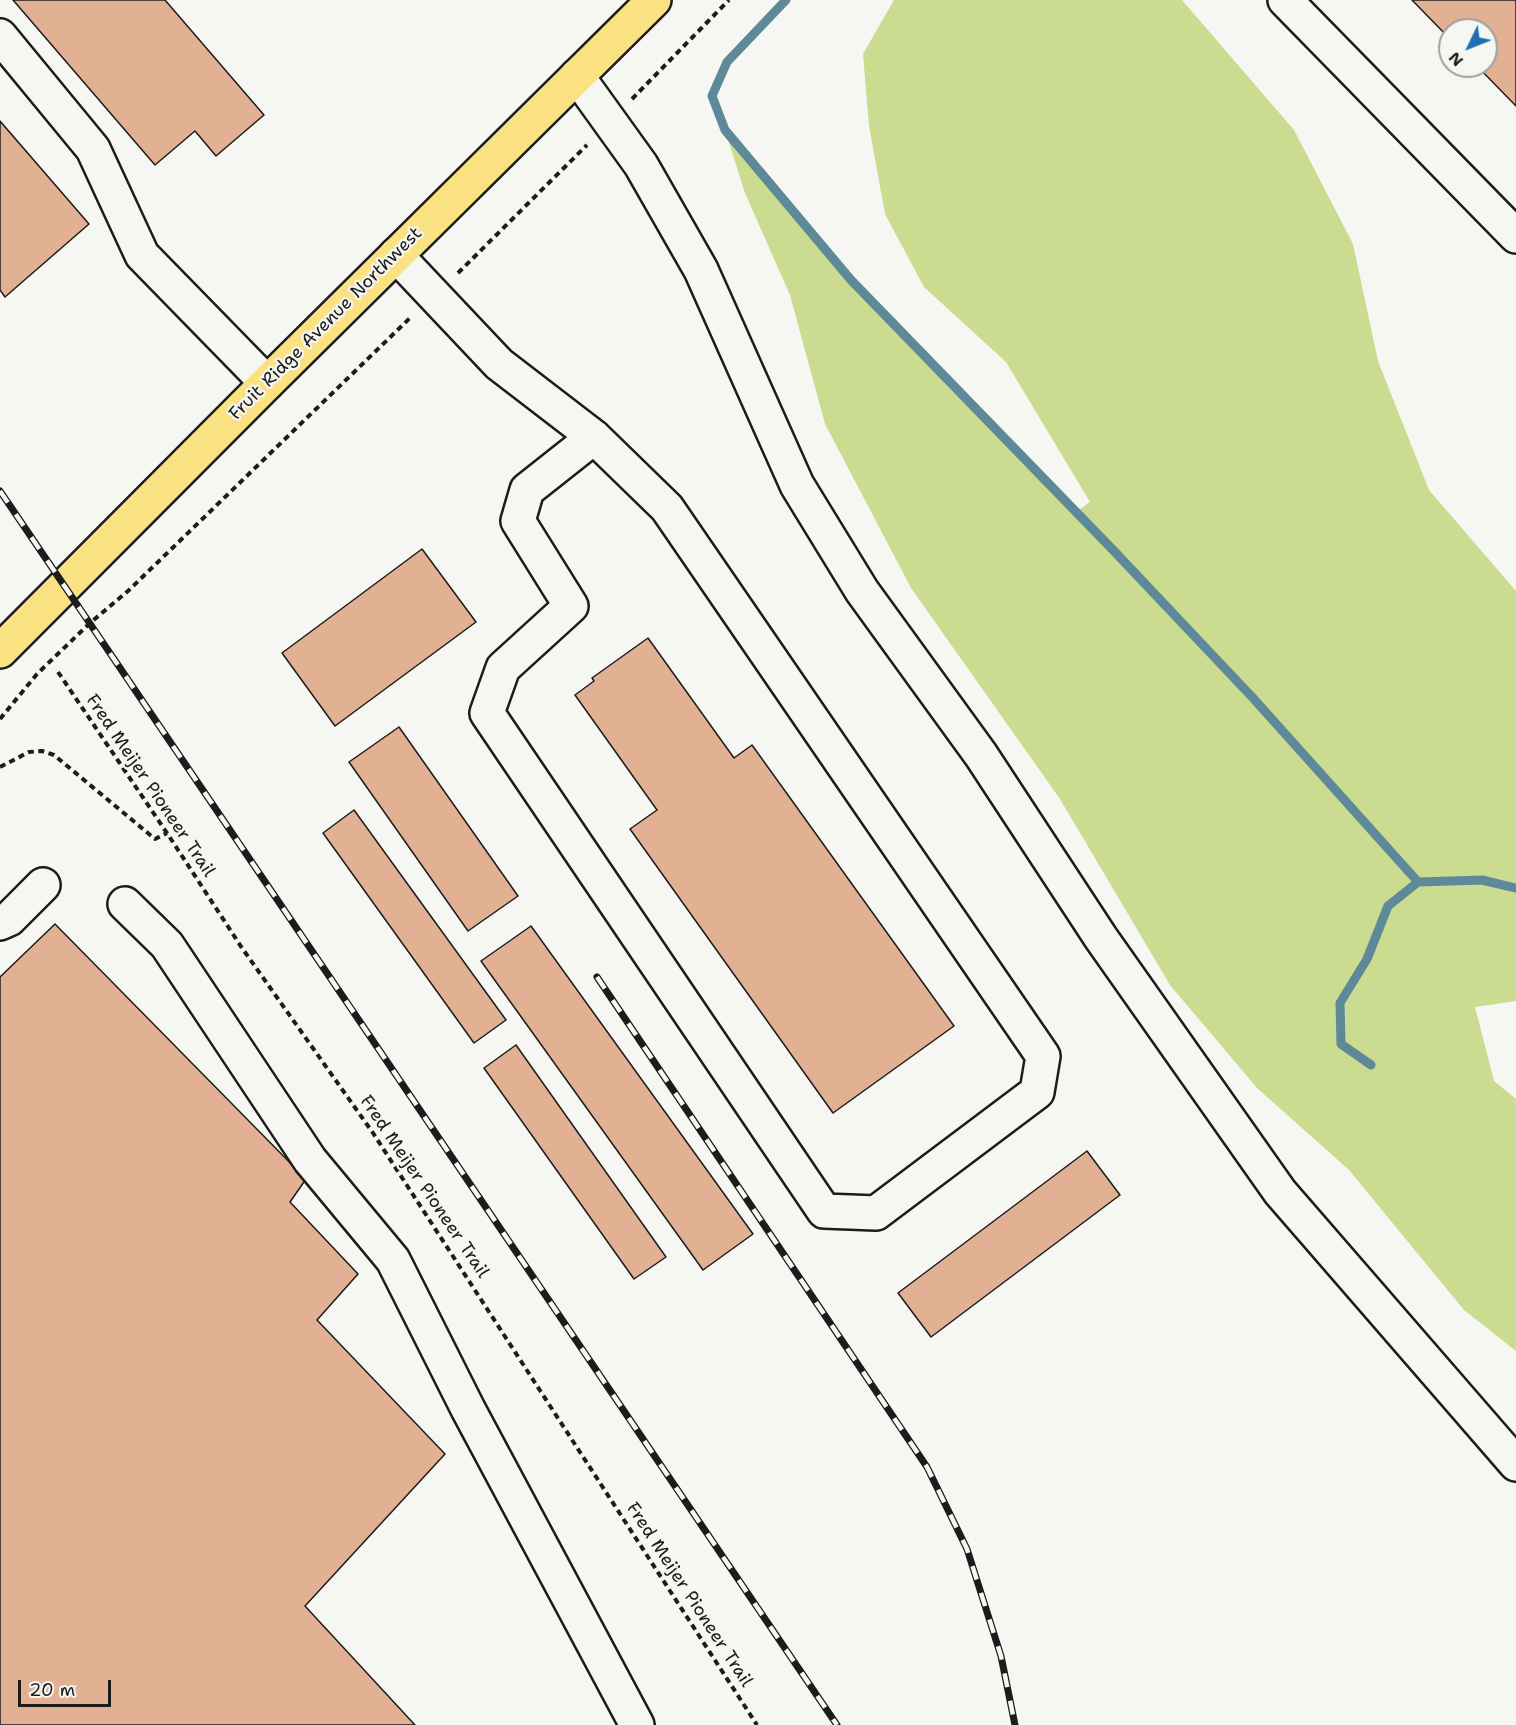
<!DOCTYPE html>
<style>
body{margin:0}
#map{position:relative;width:1516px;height:1725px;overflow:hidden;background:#f6f6f2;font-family:"Shantell Sans",sans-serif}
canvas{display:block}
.north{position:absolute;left:1438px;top:18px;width:60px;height:60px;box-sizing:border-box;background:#f6f6f2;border:2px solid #9f9f9c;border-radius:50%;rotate:227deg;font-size:16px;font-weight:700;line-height:24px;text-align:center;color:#1c1c1c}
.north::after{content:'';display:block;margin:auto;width:21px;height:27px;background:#1f6fb2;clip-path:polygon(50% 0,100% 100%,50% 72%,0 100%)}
.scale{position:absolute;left:18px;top:1680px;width:93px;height:27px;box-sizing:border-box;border:3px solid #1c1c1c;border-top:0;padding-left:8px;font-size:18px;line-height:21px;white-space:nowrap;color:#1c1c1c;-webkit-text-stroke:4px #f6f6f2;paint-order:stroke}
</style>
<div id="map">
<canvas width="1516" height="1725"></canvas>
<div class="north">N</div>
<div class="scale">20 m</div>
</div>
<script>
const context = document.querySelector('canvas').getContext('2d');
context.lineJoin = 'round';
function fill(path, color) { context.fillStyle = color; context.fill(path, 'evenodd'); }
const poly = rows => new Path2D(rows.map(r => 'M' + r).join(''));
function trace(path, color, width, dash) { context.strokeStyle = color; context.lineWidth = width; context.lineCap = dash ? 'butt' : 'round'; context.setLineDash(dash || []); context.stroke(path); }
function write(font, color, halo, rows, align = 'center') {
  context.font = font + ' "Shantell Sans",sans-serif'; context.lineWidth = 4.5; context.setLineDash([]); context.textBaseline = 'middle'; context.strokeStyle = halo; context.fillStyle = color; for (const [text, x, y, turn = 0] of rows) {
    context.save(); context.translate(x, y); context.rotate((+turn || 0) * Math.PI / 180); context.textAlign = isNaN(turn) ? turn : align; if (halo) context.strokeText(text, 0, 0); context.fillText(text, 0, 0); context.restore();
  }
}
const green = poly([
 [894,0,1182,0,1294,130,1353,244,1378,361,1429,490,1516,591,1516,1001,1475,1007,1494,1081,1516,1099,1516,1351,1464,1310,1349,1170,1257,1088,1170,985,1060,799,911,588,825,424,790,295,745,193,725,130,851,280,1076,512,1090,502,1006,362,924,287,885,214,869,126,863,54]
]);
const stream = poly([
 [786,0,727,62,712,96,725,130,851,280,1114,551,1253,698,1418,882],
 [1371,1065,1341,1044,1340,1003,1367,959,1388,906,1418,882,1482,880,1516,888]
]);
const building = poly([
 [13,0,165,0,264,115,216,156,195,131,155,165,13,0],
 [1412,0,1516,0,1516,106,1477,66,1486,66,1486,30,1450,30,1450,39,1412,0],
 [0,121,89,224,5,297,0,290,0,121],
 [422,549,476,622,335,726,282,653,422,549],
 [648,638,734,758,752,745,954,1026,833,1113,630,829,657,810,575,695,594,681,592,678,648,638],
 [399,727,518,896,468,931,349,762,399,727],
 [354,810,506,1020,474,1043,323,833,354,810],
 [55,924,306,1179,290,1202,358,1274,317,1320,445,1454,305,1606,415,1725,0,1725,0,977,55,924],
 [531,926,753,1234,703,1270,481,961,531,926],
 [516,1045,666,1257,634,1279,484,1068,516,1045],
 [1087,1151,1120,1195,931,1337,898,1293,1087,1151]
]);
const path = poly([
 [632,99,729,0],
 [458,273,587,145],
 [58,672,167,833,242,948,373,1133,757,1725],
 [0,719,37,674,90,623,128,591,411,317],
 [0,767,29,752,42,751,54,755,155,839,167,833]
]);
const minor = poly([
 [1285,0,1516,236],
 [0,36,93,149,142,255,267,383],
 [577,76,641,165,701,270,797,485,862,591,981,755,1101,938,1280,1192,1516,1464],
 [396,255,499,364,594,437,667,508,1043,1056,1037,1092,876,1213,824,1211,487,713,503,668,571,606,518,521,527,490,594,437],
 [125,904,167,945,310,1160,393,1260,468,1409,637,1725],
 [0,923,9,919,43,885]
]);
const major = poly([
 [0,651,267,383,654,0]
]);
const rail = poly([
 [0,491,837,1725],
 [597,977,927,1467,967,1549,1001,1656,1015,1725]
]);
const streetNames = [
 ["Fruit Ridge Avenue Northwest",326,324,-45],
 ["Fred Meijer Pioneer Trail",150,786,56],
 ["Fred Meijer Pioneer Trail",424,1187,56],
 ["Fred Meijer Pioneer Trail",689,1595,57]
];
fill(green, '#cbdb8f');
trace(stream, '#5d8998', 9);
fill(building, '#e2b193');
trace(building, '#1c1c1c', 1.5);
trace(minor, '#1c1c1c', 38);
trace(major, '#1c1c1c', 38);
trace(path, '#1c1c1c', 4, [6, 4.5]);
trace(minor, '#f6f6f2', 33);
trace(major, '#fae181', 33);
trace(rail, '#1c1c1c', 7);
trace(rail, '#f6f6f2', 4.5, [14]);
write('18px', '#1c1c1c', '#f6f6f2', streetNames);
</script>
